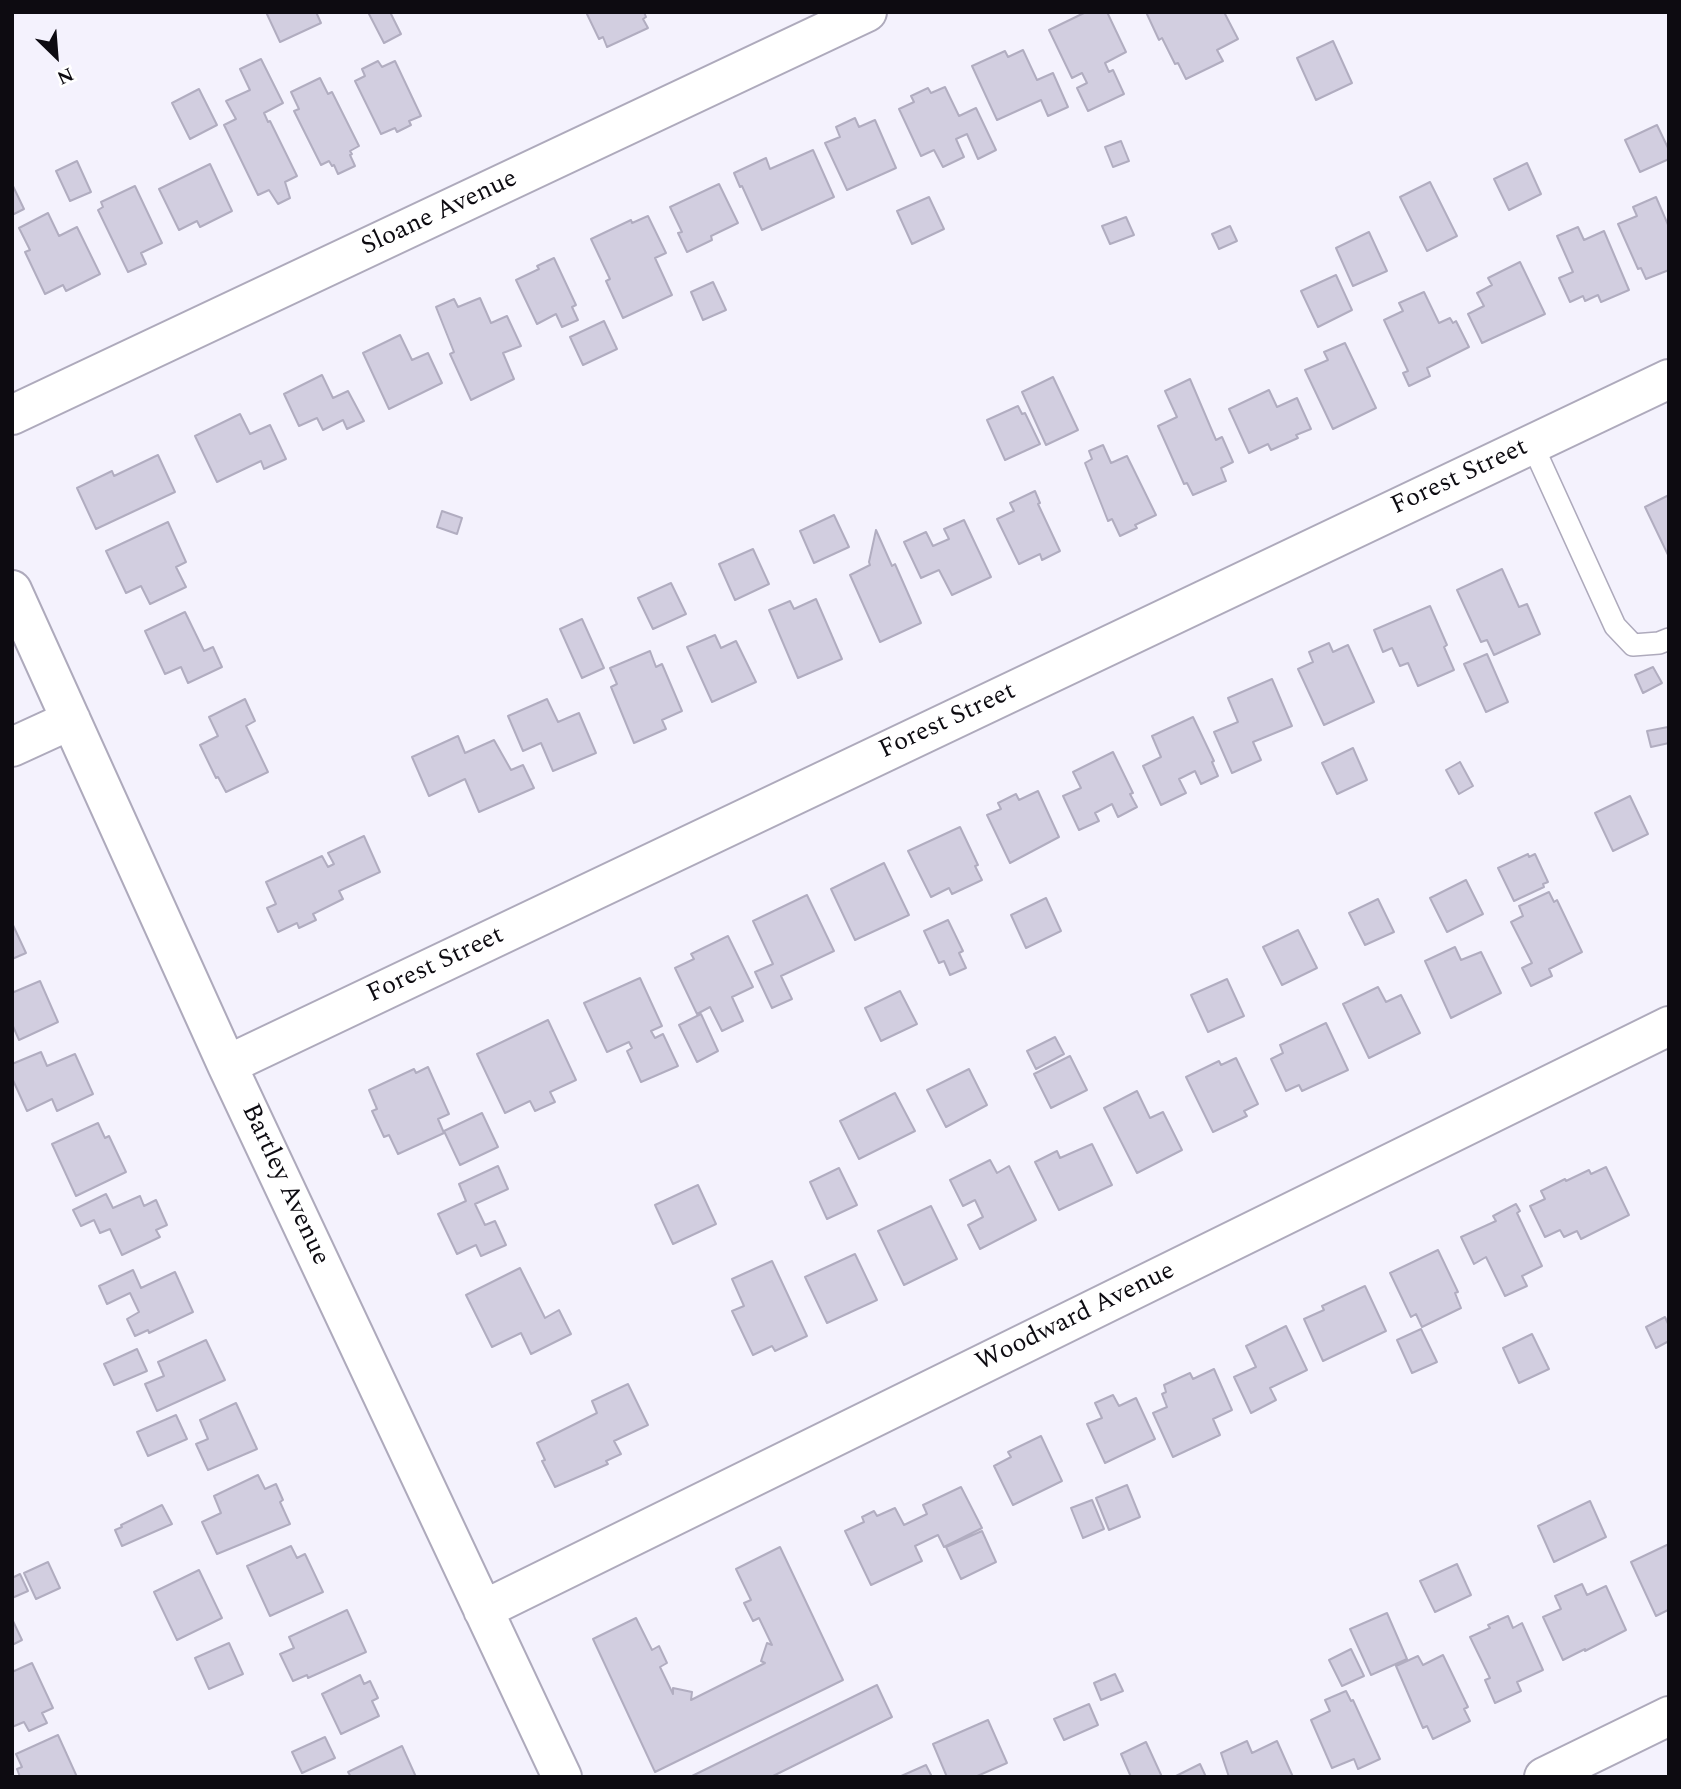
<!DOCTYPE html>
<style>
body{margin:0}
#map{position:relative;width:1681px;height:1789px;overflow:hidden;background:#f4f2fd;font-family:Spectral,serif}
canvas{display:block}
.frame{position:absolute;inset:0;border:14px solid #0d0b11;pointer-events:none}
.north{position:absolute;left:21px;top:21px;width:70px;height:70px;-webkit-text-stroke:5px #fff;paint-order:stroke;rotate:155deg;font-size:19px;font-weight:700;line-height:28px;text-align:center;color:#0d0b11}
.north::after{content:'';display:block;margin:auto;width:24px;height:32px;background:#0d0b11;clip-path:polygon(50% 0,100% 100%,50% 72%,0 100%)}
</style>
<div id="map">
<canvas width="1681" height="1789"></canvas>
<div class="frame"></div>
<div class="north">N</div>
</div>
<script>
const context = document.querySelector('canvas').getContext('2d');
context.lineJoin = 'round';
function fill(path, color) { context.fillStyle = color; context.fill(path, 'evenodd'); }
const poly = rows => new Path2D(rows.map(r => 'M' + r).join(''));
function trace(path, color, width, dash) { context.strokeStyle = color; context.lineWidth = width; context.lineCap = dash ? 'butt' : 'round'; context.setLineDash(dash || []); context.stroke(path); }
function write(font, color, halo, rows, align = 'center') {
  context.font = font + ' Spectral,serif'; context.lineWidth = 5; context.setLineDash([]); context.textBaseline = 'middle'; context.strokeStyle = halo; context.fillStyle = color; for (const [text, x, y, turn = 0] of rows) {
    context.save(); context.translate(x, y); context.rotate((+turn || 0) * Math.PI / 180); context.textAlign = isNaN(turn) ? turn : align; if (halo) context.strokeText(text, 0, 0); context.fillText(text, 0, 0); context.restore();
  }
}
const building = poly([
 [266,12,316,12,321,23,280,42,266,12],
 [372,12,390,12,401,34,384,43,369,14,372,12],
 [586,12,644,12,646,17,643,19,648,28,607,47,603,37,599,39,586,12],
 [1086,12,1107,12,1126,52,1105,63,1109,72,1113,70,1124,94,1088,111,1077,88,1087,83,1082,73,1072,78,1049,30,1086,12],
 [1146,12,1224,12,1238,39,1217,50,1223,61,1186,79,1178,63,1175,64,1162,38,1159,40,1146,12],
 [1333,41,1352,83,1316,100,1297,58,1333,41],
 [1023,50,1037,80,1053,73,1068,107,1048,116,1041,100,997,120,972,66,1005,51,1008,57,1023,50],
 [261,59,283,103,264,113,268,122,270,121,297,176,285,182,290,198,278,204,269,190,258,195,224,125,236,119,226,101,250,90,240,69,261,59],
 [378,61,382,67,395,61,421,116,409,121,411,125,397,132,395,128,381,134,355,81,365,76,362,69,378,61],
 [320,78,328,94,332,92,359,146,350,151,352,154,350,155,355,166,338,174,334,165,332,166,329,161,321,165,294,111,299,109,291,92,320,78],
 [945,87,959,116,976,108,996,150,978,159,967,134,956,139,964,157,943,167,934,150,921,156,899,109,914,102,911,96,928,88,931,93,945,87],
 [199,89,217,125,190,139,172,103,199,89],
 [855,118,859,127,875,120,896,168,847,190,825,143,840,137,836,127,855,118],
 [1657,125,1669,150,1669,159,1640,172,1625,140,1657,125],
 [1121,141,1129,161,1113,167,1105,147,1121,141],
 [813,150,834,197,762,230,742,186,740,187,734,173,766,158,770,169,813,150],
 [77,161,91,192,70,201,56,171,77,161],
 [1527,163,1541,194,1509,210,1494,179,1527,163],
 [210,164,232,211,200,227,197,221,179,230,159,189,210,164],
 [1430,182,1457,236,1427,251,1400,197,1430,182],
 [12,184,24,209,12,215,12,184],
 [719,184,738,223,711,236,712,240,687,252,678,233,682,232,670,207,719,184],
 [135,186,162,243,141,253,146,264,128,272,98,210,103,207,101,202,135,186],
 [929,197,944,229,912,244,897,211,929,197],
 [1656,197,1669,227,1669,270,1646,279,1641,268,1638,269,1618,224,1637,216,1633,207,1656,197],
 [48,213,59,236,77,227,100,274,66,291,63,285,45,294,25,252,30,250,19,228,48,213],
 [648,216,666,253,655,258,672,295,623,318,606,281,610,279,591,239,631,220,632,223,648,216],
 [1126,217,1134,235,1110,244,1102,226,1126,217],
 [1230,226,1237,241,1219,249,1212,234,1230,226],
 [1578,227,1584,240,1604,231,1629,290,1601,302,1598,295,1585,301,1583,296,1570,302,1559,278,1573,272,1557,236,1578,227],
 [1369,232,1387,271,1353,286,1336,248,1369,232],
 [554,258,576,305,572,307,578,320,562,327,556,314,537,324,516,280,539,269,537,266,554,258],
 [1520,262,1545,314,1482,343,1468,314,1484,306,1477,293,1492,285,1488,278,1520,262],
 [1336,275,1352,310,1318,327,1301,291,1336,275],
 [713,282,726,310,703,320,691,292,713,282],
 [1424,292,1439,323,1450,318,1453,323,1456,321,1469,347,1427,368,1430,376,1409,386,1403,373,1408,371,1384,320,1403,311,1399,303,1424,292],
 [480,298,491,323,507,316,521,346,503,353,514,379,471,400,450,354,454,352,436,307,454,299,458,307,480,298],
 [604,321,617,349,583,365,570,337,604,321],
 [400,335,412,360,428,353,442,383,389,409,363,353,400,335],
 [1345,343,1376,408,1333,429,1305,370,1328,360,1324,352,1345,343],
 [322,375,333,398,348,391,364,421,347,429,343,420,323,430,317,418,299,426,284,394,322,375],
 [1053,377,1078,430,1046,445,1022,392,1053,377],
 [1190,379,1216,440,1222,437,1233,462,1221,468,1226,481,1193,495,1187,483,1184,484,1158,426,1177,417,1165,391,1190,379],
 [1269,390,1277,407,1297,398,1311,429,1296,435,1298,438,1271,450,1268,444,1249,453,1229,409,1269,390],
 [1018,406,1022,414,1025,413,1040,444,1005,460,987,420,1018,406],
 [240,414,250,434,270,425,286,459,264,469,261,461,217,482,195,436,240,414],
 [1103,445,1111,463,1127,456,1156,515,1135,525,1137,528,1120,536,1112,519,1108,521,1085,463,1092,459,1089,451,1103,445],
 [158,455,175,492,96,529,77,488,112,471,114,476,158,455],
 [1035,491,1040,503,1038,504,1060,551,1042,560,1040,554,1019,564,997,519,1014,511,1010,503,1035,491],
 [1669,495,1669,557,1645,507,1669,495],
 [442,511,462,518,457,534,437,527,442,511],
 [834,515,849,547,814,563,800,531,834,515],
 [964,520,991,577,952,595,939,570,921,578,904,542,926,532,933,546,949,539,944,529,964,520],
 [168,522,186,562,176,567,186,587,150,604,141,586,126,593,106,551,168,522],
 [876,530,892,566,895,564,921,623,880,642,850,575,870,565,869,562,876,530],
 [753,549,769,584,735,600,719,564,753,549],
 [1502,569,1519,607,1527,604,1540,634,1494,655,1487,640,1481,642,1457,590,1502,569],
 [671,583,686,614,653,629,638,598,671,583],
 [816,599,842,659,798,678,769,610,790,601,794,609,816,599],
 [1430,606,1447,645,1444,647,1454,670,1418,686,1408,663,1400,666,1392,648,1383,652,1374,630,1430,606],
 [185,612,204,651,213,647,222,667,188,683,181,667,165,674,145,631,185,612],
 [582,619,604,668,582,678,560,629,582,619],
 [715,635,721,648,736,641,756,682,712,702,687,647,715,635],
 [1329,643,1333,652,1348,645,1374,702,1324,725,1298,669,1313,662,1309,652,1329,643],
 [650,651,656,667,662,664,682,711,662,720,666,729,634,743,611,687,617,684,610,668,650,651],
 [1487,654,1508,702,1486,712,1464,664,1487,654],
 [1653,667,1662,683,1643,693,1635,675,1653,667],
 [1272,679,1292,726,1253,742,1261,760,1232,773,1214,732,1238,722,1228,698,1272,679],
 [245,699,255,721,246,726,268,772,226,792,218,777,216,778,200,745,218,736,209,717,245,699],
 [547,699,558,722,579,713,596,753,553,771,541,743,523,751,508,716,547,699],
 [1193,717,1214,761,1212,762,1218,776,1201,784,1195,771,1179,779,1186,793,1161,805,1143,766,1161,757,1152,736,1193,717],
 [1668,727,1669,743,1651,747,1647,731,1668,727],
 [458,736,465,753,494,740,511,770,523,765,534,788,479,812,465,779,429,796,412,757,458,736],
 [1353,748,1367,780,1337,794,1322,763,1353,748],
 [1113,752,1133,793,1130,794,1137,807,1118,817,1112,804,1095,813,1099,821,1079,830,1063,796,1081,788,1073,772,1113,752],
 [1460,762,1473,786,1459,794,1446,770,1460,762],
 [1038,791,1059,837,1010,863,987,815,1001,809,998,803,1016,794,1019,800,1038,791],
 [1630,796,1648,834,1613,851,1595,813,1630,796],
 [960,827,978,865,975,866,982,880,952,894,949,888,931,897,908,851,960,827],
 [364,836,380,872,339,891,343,899,313,914,316,920,299,928,297,923,278,932,267,908,276,904,266,882,322,856,328,867,334,864,328,853,364,836],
 [1528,854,1529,857,1535,854,1548,882,1543,884,1544,887,1514,901,1498,868,1528,854],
 [884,863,909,915,855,940,831,889,884,863],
 [1466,880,1483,914,1447,932,1430,898,1466,880],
 [1549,892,1554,902,1557,900,1582,952,1549,969,1552,976,1531,986,1522,968,1532,963,1511,922,1523,916,1519,906,1549,892],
 [807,895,834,951,781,976,792,999,772,1008,755,972,773,964,753,921,807,895],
 [1046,898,1061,931,1026,948,1011,915,1046,898],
 [1378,899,1394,932,1365,945,1349,913,1378,899],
 [948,920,963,951,959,953,966,968,950,975,944,961,939,963,924,931,948,920],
 [12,923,26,953,12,959,12,923],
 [1298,930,1317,968,1282,985,1263,947,1298,930],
 [728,936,753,987,732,997,743,1021,722,1031,710,1007,697,1014,675,968,694,959,691,954,728,936],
 [1455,947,1461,960,1481,952,1501,993,1451,1018,1425,961,1455,947],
 [640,978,662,1026,651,1031,655,1038,663,1034,678,1066,641,1082,627,1051,632,1048,629,1042,607,1052,584,1003,640,978],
 [1227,979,1244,1016,1208,1032,1191,995,1227,979],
 [40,981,58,1022,19,1040,12,1024,12,989,14,992,40,981],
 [1378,987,1386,1002,1401,995,1420,1033,1369,1058,1343,1004,1378,987],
 [900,991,917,1024,881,1041,865,1008,900,991],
 [701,1014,718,1051,697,1062,679,1025,701,1014],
 [548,1020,576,1080,550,1092,555,1102,535,1111,530,1101,505,1113,477,1054,548,1020],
 [1326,1023,1348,1070,1302,1091,1299,1085,1286,1091,1271,1059,1283,1053,1280,1045,1326,1023],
 [1055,1037,1064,1054,1036,1069,1027,1051,1055,1037],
 [41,1052,47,1066,75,1054,93,1094,57,1111,52,1099,27,1111,12,1078,12,1064,41,1052],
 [1070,1056,1087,1090,1051,1108,1034,1074,1070,1056],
 [1236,1058,1258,1104,1244,1111,1247,1116,1213,1132,1186,1077,1219,1061,1221,1065,1236,1058],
 [428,1067,449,1114,438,1119,444,1133,398,1154,389,1135,384,1137,372,1111,377,1109,369,1090,414,1069,416,1073,428,1067],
 [969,1069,987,1105,946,1127,927,1090,969,1069],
 [1137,1091,1150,1118,1163,1112,1182,1150,1137,1173,1104,1108,1137,1091],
 [895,1093,915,1131,859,1159,840,1121,895,1093],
 [482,1113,498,1147,460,1165,444,1131,482,1113],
 [98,1123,105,1138,109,1136,126,1172,76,1196,52,1144,98,1123],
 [1092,1144,1112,1185,1059,1210,1035,1162,1057,1151,1060,1158,1092,1144],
 [990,1160,997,1173,1009,1166,1036,1220,980,1249,968,1225,983,1217,975,1200,963,1206,950,1180,990,1160],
 [498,1166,508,1189,475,1204,485,1225,495,1221,506,1245,481,1256,476,1245,457,1254,438,1214,466,1201,459,1184,498,1166],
 [1606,1167,1629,1215,1581,1239,1577,1231,1564,1237,1560,1230,1545,1237,1530,1206,1545,1199,1541,1191,1565,1179,1566,1181,1589,1170,1591,1174,1606,1167],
 [839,1168,857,1205,827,1219,810,1182,839,1168],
 [698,1185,716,1224,673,1244,655,1205,698,1185],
 [106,1194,113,1208,140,1196,144,1206,156,1200,167,1225,156,1230,160,1237,122,1255,110,1229,100,1233,94,1220,81,1226,73,1210,106,1194],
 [1516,1204,1520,1211,1517,1213,1542,1266,1522,1276,1527,1286,1505,1296,1486,1257,1474,1264,1461,1237,1496,1221,1493,1216,1516,1204],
 [931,1206,957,1259,904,1285,878,1231,931,1206],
 [1438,1250,1458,1292,1455,1293,1461,1308,1422,1327,1416,1314,1411,1317,1390,1273,1438,1250],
 [855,1254,877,1300,827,1323,805,1277,855,1254],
 [772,1261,807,1336,775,1351,772,1346,753,1355,732,1311,744,1306,732,1279,772,1261],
 [520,1268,545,1318,559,1310,571,1334,531,1354,521,1333,492,1347,466,1295,520,1268],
 [133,1270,141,1288,175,1272,193,1312,149,1333,148,1330,135,1336,127,1319,139,1312,130,1293,107,1304,99,1286,133,1270],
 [1365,1286,1386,1331,1323,1361,1304,1319,1324,1310,1322,1306,1365,1286],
 [1665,1317,1669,1326,1669,1341,1656,1348,1646,1327,1665,1317],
 [1286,1326,1307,1370,1270,1388,1276,1400,1251,1413,1234,1377,1256,1367,1246,1346,1286,1326],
 [1421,1329,1437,1362,1412,1373,1397,1340,1421,1329],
 [1532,1334,1549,1369,1519,1383,1503,1348,1532,1334],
 [206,1340,225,1380,157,1411,145,1384,164,1376,158,1362,206,1340],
 [137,1349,147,1371,114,1385,104,1364,137,1349],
 [1214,1369,1232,1410,1213,1419,1220,1435,1173,1457,1153,1413,1167,1407,1162,1394,1166,1392,1164,1385,1190,1373,1193,1379,1214,1369],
 [628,1384,648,1425,614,1441,621,1454,606,1461,608,1464,555,1487,542,1461,545,1460,537,1443,597,1413,592,1401,628,1384],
 [1113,1395,1119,1406,1136,1398,1155,1439,1105,1463,1087,1424,1102,1418,1095,1403,1113,1395],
 [236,1403,257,1449,208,1470,196,1444,208,1439,200,1420,236,1403],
 [176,1415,187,1439,148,1456,137,1432,176,1415],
 [1041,1436,1062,1481,1013,1505,994,1466,1011,1457,1008,1452,1041,1436],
 [258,1475,265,1489,276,1484,283,1500,280,1502,290,1524,217,1554,202,1522,221,1513,214,1496,258,1475],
 [1127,1485,1140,1517,1109,1530,1096,1498,1127,1485],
 [961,1487,982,1528,944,1547,938,1535,915,1546,922,1561,871,1585,845,1531,864,1522,862,1517,874,1511,877,1516,895,1508,904,1525,927,1514,923,1505,961,1487],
 [1092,1500,1104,1529,1083,1538,1071,1508,1092,1500],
 [1590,1501,1606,1537,1554,1562,1538,1526,1590,1501],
 [162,1505,172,1524,122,1546,115,1530,122,1527,121,1525,162,1505],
 [982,1531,996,1562,961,1579,946,1547,982,1531],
 [1669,1544,1669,1613,1668,1610,1656,1616,1631,1562,1669,1544],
 [291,1546,297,1558,305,1554,323,1592,270,1616,247,1566,291,1546],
 [780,1547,843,1680,655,1772,593,1639,636,1618,652,1650,659,1646,667,1663,660,1667,673,1694,673,1688,692,1692,691,1700,765,1663,761,1661,767,1643,772,1645,759,1618,753,1621,744,1603,751,1600,736,1569,780,1547],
 [48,1562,60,1588,36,1599,24,1573,48,1562],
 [1457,1564,1471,1595,1435,1612,1420,1581,1457,1564],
 [199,1570,222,1618,177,1640,154,1592,199,1570],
 [20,1574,28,1591,12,1598,12,1578,20,1574],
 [1582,1584,1587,1595,1606,1586,1626,1630,1585,1651,1585,1649,1563,1660,1543,1617,1561,1609,1555,1596,1582,1584],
 [347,1610,366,1652,308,1678,307,1675,293,1681,280,1654,294,1648,289,1637,347,1610],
 [1387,1613,1407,1659,1371,1675,1350,1629,1387,1613],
 [1508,1616,1513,1628,1522,1623,1543,1670,1517,1682,1521,1691,1495,1703,1485,1680,1490,1678,1470,1637,1490,1628,1488,1625,1508,1616],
 [12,1619,22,1640,12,1645,12,1619],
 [229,1643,243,1674,209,1689,195,1658,229,1643],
 [1351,1649,1364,1676,1342,1686,1329,1660,1351,1649],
 [1443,1655,1468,1707,1464,1709,1470,1721,1433,1739,1427,1726,1423,1728,1396,1666,1418,1656,1423,1665,1443,1655],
 [32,1663,53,1708,42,1713,47,1723,29,1731,24,1722,12,1727,12,1672,32,1663],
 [1115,1674,1123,1691,1101,1700,1094,1683,1115,1674],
 [360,1675,364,1684,370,1681,378,1698,372,1701,379,1716,341,1734,322,1694,360,1675],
 [877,1685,892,1717,771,1777,690,1777,877,1685],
 [1346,1691,1351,1701,1353,1700,1380,1759,1358,1769,1354,1759,1332,1768,1311,1720,1330,1711,1325,1700,1346,1691],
 [1089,1704,1098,1725,1064,1740,1054,1719,1089,1704],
 [988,1720,1007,1763,975,1777,947,1777,933,1744,988,1720],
 [58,1735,77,1777,20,1777,17,1769,22,1767,16,1754,58,1735],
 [325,1737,335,1758,302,1773,292,1752,325,1737],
 [1247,1741,1252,1753,1277,1741,1293,1777,1229,1777,1221,1753,1247,1741],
 [1146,1742,1162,1777,1131,1777,1121,1754,1146,1742],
 [402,1746,416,1777,351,1777,348,1772,402,1746],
 [1200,1764,1206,1777,1174,1777,1200,1764],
 [926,1765,932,1777,899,1777,926,1765]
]);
const lane = poly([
 [1532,444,1615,626,1633,645,1659,643,1669,639]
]);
const street = poly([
 [12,415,867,12],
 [12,590,227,1065,562,1777],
 [12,747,71,720],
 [227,1065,1669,379],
 [483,1610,1669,1026],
 [1544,1777,1669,1716]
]);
const streetNames = [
 ["Sloane Avenue",440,214,-25],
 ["Forest Street",1460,478,-25],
 ["Forest Street",948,722,-25],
 ["Forest Street",436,966,-25],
 ["Bartley Avenue",284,1185,65],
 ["Woodward Avenue",1076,1318,-26]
];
fill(building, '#d2cee0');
trace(building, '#b1adc0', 2);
trace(lane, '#aeaabc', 24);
trace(street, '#aeaabc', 42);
trace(lane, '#fff', 21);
trace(street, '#fff', 38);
write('26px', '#0d0b11', '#fff', streetNames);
</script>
